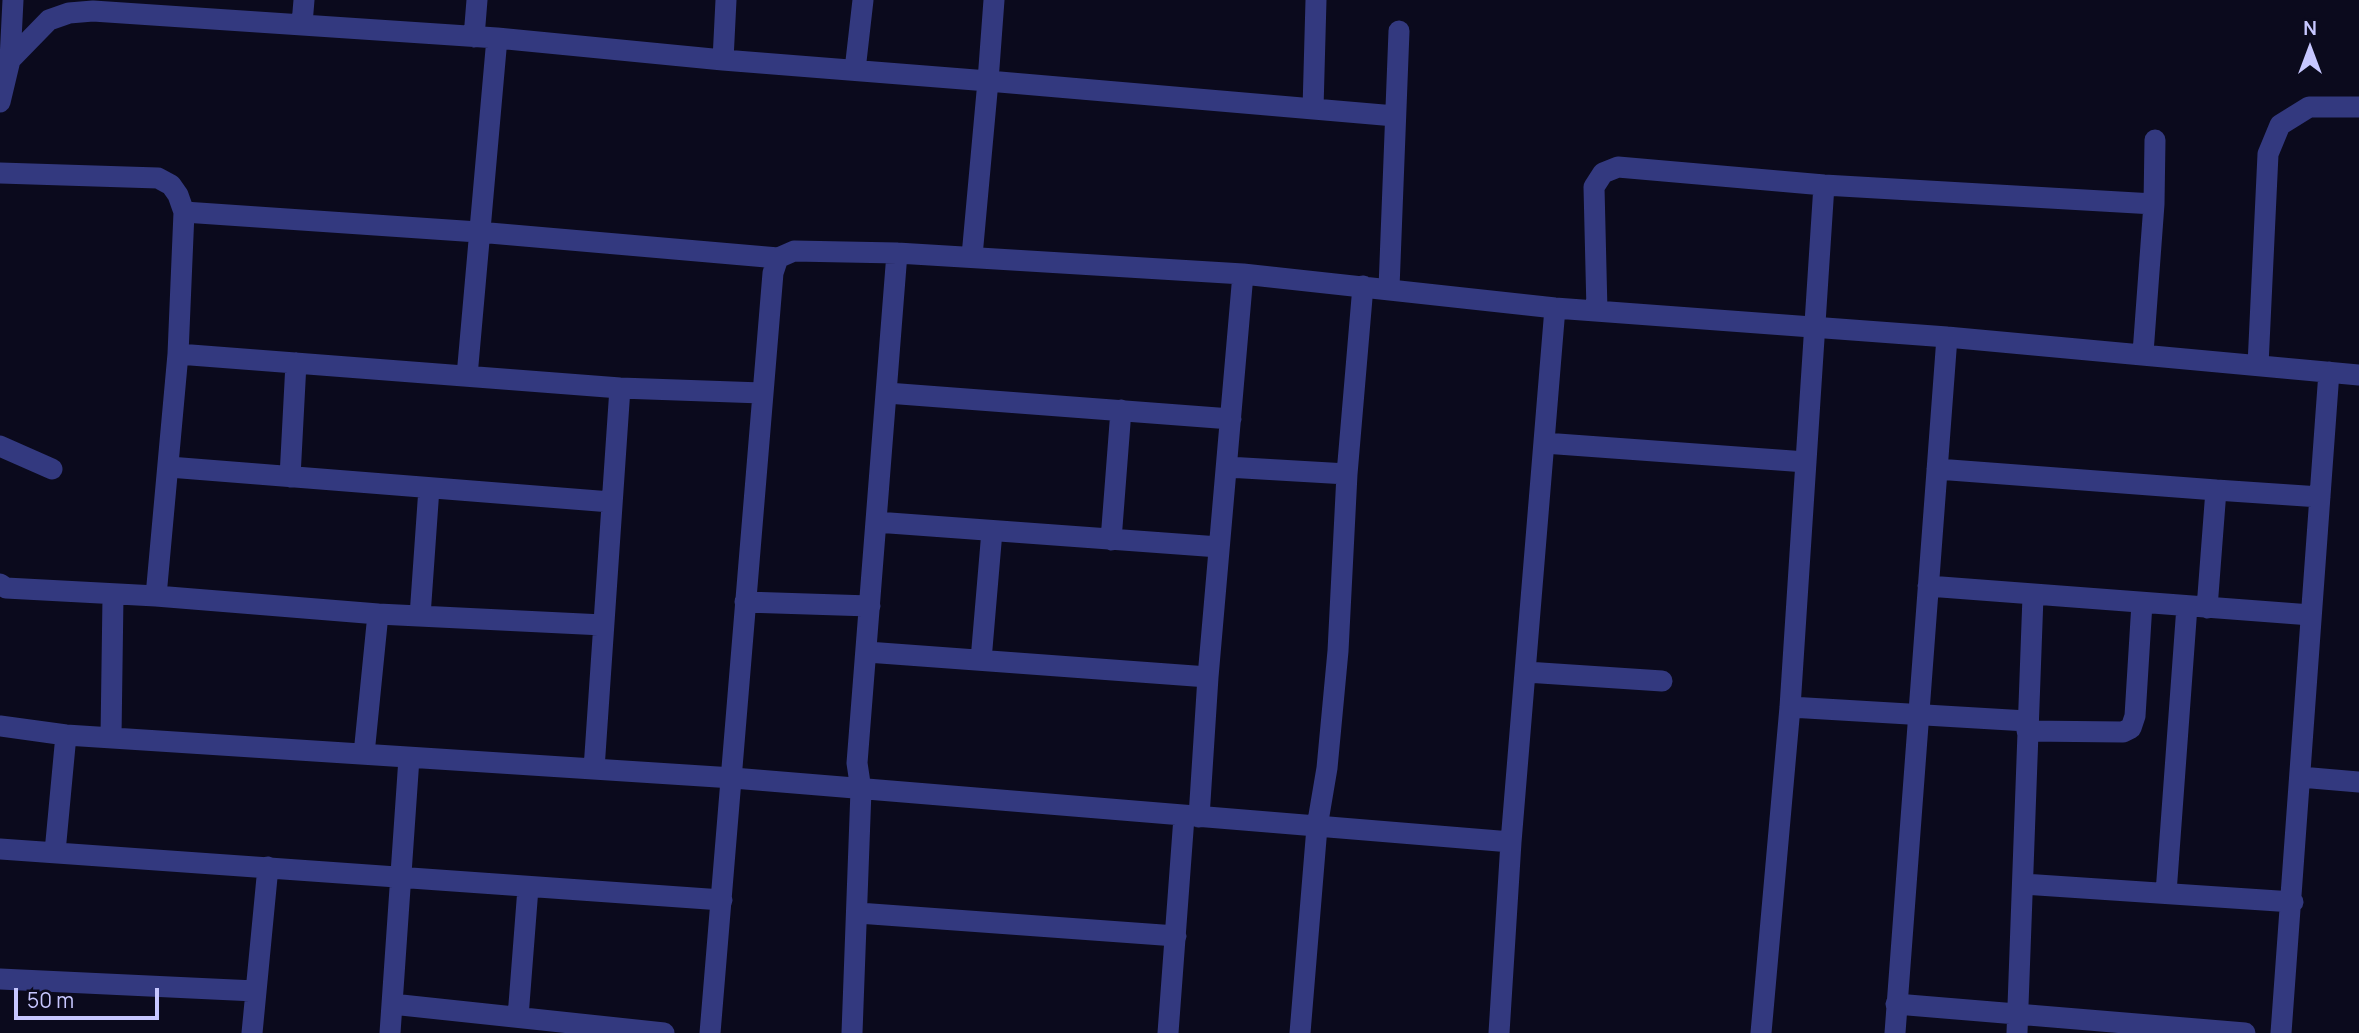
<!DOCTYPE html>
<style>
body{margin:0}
#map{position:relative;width:2359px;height:1033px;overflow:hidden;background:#0b0a1d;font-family:Manrope,sans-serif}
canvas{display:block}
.north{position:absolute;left:2275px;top:14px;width:70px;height:70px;-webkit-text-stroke:5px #0b0a1d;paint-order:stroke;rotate:0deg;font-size:19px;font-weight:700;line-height:28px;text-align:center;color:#c7c7ff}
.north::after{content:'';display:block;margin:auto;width:24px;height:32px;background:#c7c7ff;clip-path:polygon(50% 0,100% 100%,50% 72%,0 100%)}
.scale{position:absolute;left:14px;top:988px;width:145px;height:32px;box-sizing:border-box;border:4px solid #c7c7ff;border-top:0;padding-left:9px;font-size:21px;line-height:24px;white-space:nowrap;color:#c7c7ff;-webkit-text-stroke:5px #0b0a1d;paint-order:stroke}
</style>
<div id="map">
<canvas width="2359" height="1033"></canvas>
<div class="north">N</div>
<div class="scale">50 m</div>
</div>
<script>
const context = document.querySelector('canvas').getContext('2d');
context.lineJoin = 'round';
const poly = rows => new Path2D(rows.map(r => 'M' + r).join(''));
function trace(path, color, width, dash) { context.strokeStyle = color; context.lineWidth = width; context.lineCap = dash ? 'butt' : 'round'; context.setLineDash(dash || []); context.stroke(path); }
const minor = poly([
 [994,0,988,81,1395,116],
 [302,24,304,0],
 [474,37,477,0],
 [10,60,13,0],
 [723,60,726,0],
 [855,70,863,0],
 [0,102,10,60,49,20,69,13,93,11,497,38,723,60,988,81,972,256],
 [1313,109,1316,0],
 [0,173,158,178,171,185,178,195,184,212,178,354,156,596],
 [2154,204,2155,140],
 [184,212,478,232,778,258,794,251,897,253,1243,274,1555,308,1947,337,2359,375],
 [1389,288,1399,31],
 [1597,311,1594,187,1603,173,1618,167,1824,185,2154,204,2143,353],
 [178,354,620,388,762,393],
 [2258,365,2268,154,2280,125,2309,107,2359,107],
 [467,376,497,38],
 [887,393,1231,419],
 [1544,443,1806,462],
 [0,446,52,469],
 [169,467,611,502],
 [1227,467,1347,474],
 [1937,469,2216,490,2207,608],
 [290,477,296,363],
 [2216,490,2320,497],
 [876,522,1219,547],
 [1111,540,1121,410],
 [0,584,6,588,156,596,378,614,603,625],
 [1928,586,2311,615],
 [745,602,870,606],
 [420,616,429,488],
 [867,652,1208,677],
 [981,660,992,531],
 [1526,672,1662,681],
 [1790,707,2027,721],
 [0,726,66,735,733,778,1511,842],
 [2027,731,2123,732,2131,728,2135,716,2142,603],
 [111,737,113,596],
 [364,754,378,614],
 [594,769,620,388],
 [2300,777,2359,782],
 [1199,817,1208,677,1243,274],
 [0,849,722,900],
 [55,852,66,735],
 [2023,884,2293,902],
 [2166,893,2187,606],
 [858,913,1176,936],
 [0,979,255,991],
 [392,1004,664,1033],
 [1896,1004,2245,1033],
 [518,1017,528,888],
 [252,1033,268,867],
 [390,1033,409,758],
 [710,1033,773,273,778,258],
 [852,1033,861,790,857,763,897,253],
 [1168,1033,1184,817],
 [1300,1033,1317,827,1327,768,1338,651,1347,474,1363,286],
 [1499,1033,1511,842,1555,308],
 [1761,1033,1790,707,1824,185],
 [1895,1033,1947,337],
 [2017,1033,2033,596],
 [2281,1033,2329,372]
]);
trace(minor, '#33397f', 21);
</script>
